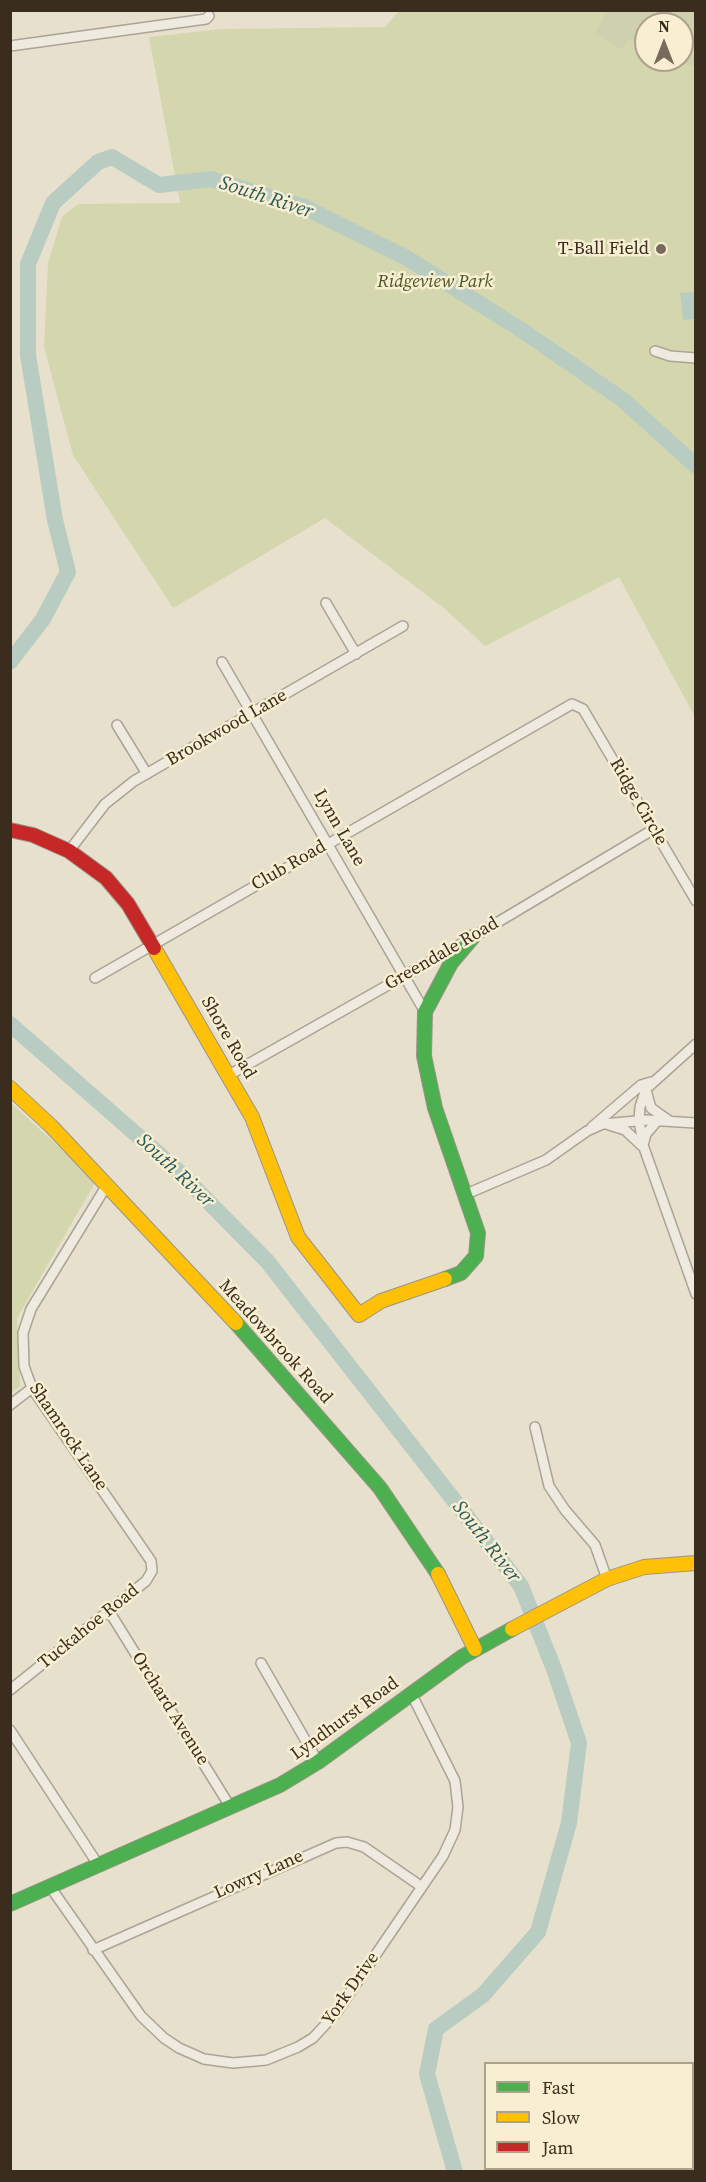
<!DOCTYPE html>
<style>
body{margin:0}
#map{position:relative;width:706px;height:2182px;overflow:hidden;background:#e6e0cc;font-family:"Source Serif 4",serif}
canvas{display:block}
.frame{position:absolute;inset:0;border:12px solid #3b2d1d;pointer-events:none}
.legend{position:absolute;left:484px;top:2062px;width:210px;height:108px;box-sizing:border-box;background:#f8efd2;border:2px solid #aca18a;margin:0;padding:8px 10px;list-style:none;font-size:18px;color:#3b2d1d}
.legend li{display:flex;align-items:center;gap:12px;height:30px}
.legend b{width:30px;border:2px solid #aca18a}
.north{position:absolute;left:634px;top:12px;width:60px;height:60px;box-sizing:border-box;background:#f8efd2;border:2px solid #aca18a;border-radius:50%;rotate:0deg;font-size:16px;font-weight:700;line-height:24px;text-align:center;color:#3b2d1d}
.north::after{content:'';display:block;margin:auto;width:21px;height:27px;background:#776c5a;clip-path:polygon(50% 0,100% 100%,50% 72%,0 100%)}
</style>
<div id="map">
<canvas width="706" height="2182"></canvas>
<div class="frame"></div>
<ul class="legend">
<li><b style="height:8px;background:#4caf50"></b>Fast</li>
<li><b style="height:8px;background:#ffc107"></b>Slow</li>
<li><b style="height:8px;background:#c62828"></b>Jam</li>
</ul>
<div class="north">N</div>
</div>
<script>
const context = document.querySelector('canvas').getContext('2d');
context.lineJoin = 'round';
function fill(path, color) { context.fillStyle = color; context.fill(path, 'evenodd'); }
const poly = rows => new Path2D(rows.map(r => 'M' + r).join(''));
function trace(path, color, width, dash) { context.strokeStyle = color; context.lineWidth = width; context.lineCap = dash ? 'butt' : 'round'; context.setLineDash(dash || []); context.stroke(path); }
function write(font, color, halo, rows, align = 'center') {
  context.font = font + ' "Source Serif 4",serif'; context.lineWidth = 5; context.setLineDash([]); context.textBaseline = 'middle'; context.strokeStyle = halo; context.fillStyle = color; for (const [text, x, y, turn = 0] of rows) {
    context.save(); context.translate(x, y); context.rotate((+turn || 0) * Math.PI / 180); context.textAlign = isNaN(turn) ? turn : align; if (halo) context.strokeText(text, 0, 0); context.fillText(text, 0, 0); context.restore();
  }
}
const green = poly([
 [399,11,606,11,595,33,620,49,629,39,646,49,646,60,669,60,695,67,695,717,619,577,485,646,445,609,325,518,173,608,73,455,44,347,48,263,62,217,78,204,180,203,149,37,222,29,385,27],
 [10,1102,96,1181,17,1318,20,1386,11,1393]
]);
const cemetery = poly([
 [606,11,695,11,695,67,669,60,682,60,682,24,646,24,646,49,629,39,621,50,595,33]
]);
const water = poly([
 [695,292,695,319,683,320,680,293]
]);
const river = poly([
 [10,662,43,619,68,572,55,520,28,355,28,264,53,203,98,162,112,157,159,185,211,179,304,207,407,258,523,331,623,400,696,466],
 [10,1024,177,1170,267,1261,521,1586,554,1669,579,1743,569,1823,538,1932,483,1995,436,2029,427,2074,455,2172]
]);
const street = poly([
 [10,46,206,19,209,16],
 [655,351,670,356,696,358],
 [326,603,356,654],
 [222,662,425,1012],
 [117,725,147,774],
 [69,851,105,804,134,781,403,626],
 [95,978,572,704,583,709,696,901],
 [696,1044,646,1089,640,1107,639,1120,643,1145,696,1294],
 [229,1075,473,937,654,829],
 [646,1090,651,1108,668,1120],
 [609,1125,625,1130,642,1146],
 [592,1127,641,1085,651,1082],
 [643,1145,646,1134,657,1121],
 [464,1195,546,1160,587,1131,603,1124,647,1120,696,1123],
 [10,1405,32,1388],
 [535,1427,549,1486,565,1510,595,1545,607,1579],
 [109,1611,231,1808],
 [261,1663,318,1762],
 [10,1690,146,1581,152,1571,151,1561,32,1388,24,1366,23,1333,31,1309,107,1185],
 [10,1730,99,1866],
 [51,1888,141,2016,164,2038,179,2048,204,2059,233,2063,266,2060,298,2047,313,2038,336,2013,443,1856,455,1830,458,1807,455,1781,411,1693],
 [93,1950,336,1843,347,1842,364,1847,422,1887]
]);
const fast = poly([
 [445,1279,461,1273,476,1256,478,1233,435,1108,424,1056,425,1012,451,963,473,937],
 [236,1323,380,1488,438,1574],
 [10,1904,280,1785,318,1762,462,1657,512,1629]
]);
const slow = poly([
 [154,948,252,1117,298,1237,359,1315,381,1301,445,1279],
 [10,1088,51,1126,236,1323],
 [438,1574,475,1649],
 [512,1629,607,1579,644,1567,696,1563]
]);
const jam = poly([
 [10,830,33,835,69,851,106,878,128,904,154,948]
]);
const markers = [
 [661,249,6,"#776c5a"]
];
const poiNames = [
 ["T-Ball Field",649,249]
];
const parkNames = [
 ["Ridgeview Park",435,282]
];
const streetNames = [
 ["Brookwood Lane",227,728,-30],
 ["Ridge Circle",638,802,60],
 ["Lynn Lane",339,828,60],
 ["Club Road",289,866,-30],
 ["Greendale Road",442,954,-30],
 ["Shore Road",228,1038,60],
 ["Meadowbrook Road",275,1342,48],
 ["Shamrock Lane",68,1437,56],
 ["Tuckahoe Road",89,1627,-39],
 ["Orchard Avenue",170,1709,58],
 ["Lyndhurst Road",345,1719,-36],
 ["Lowry Lane",259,1875,-24],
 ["York Drive",351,1989,-55]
];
const waterNames = [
 ["South River",266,198,18],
 ["South River",175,1171,43],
 ["South River",486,1542,52]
];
fill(green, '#d4d7ae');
fill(cemetery, '#cfd1ae');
fill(water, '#b8ccc1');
trace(river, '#b8ccc1', 16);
trace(street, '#aba496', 12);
trace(fast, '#9b9486', 16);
trace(slow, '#9b9486', 16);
trace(jam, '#9b9486', 16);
trace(street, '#eeeadf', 9);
trace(fast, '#4caf50', 14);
trace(slow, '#ffc107', 14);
trace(jam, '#c62828', 14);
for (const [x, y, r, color] of markers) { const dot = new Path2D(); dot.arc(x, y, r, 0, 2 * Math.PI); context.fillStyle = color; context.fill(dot); trace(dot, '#f8efd2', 2); }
write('18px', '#3b2d1d', '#f8efd2', poiNames, 'right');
write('italic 18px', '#485822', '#f8efd2', parkNames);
write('18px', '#3b2d1d', '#f8efd2', streetNames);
write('italic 20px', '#2b5b5b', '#f8efd2', waterNames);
</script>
